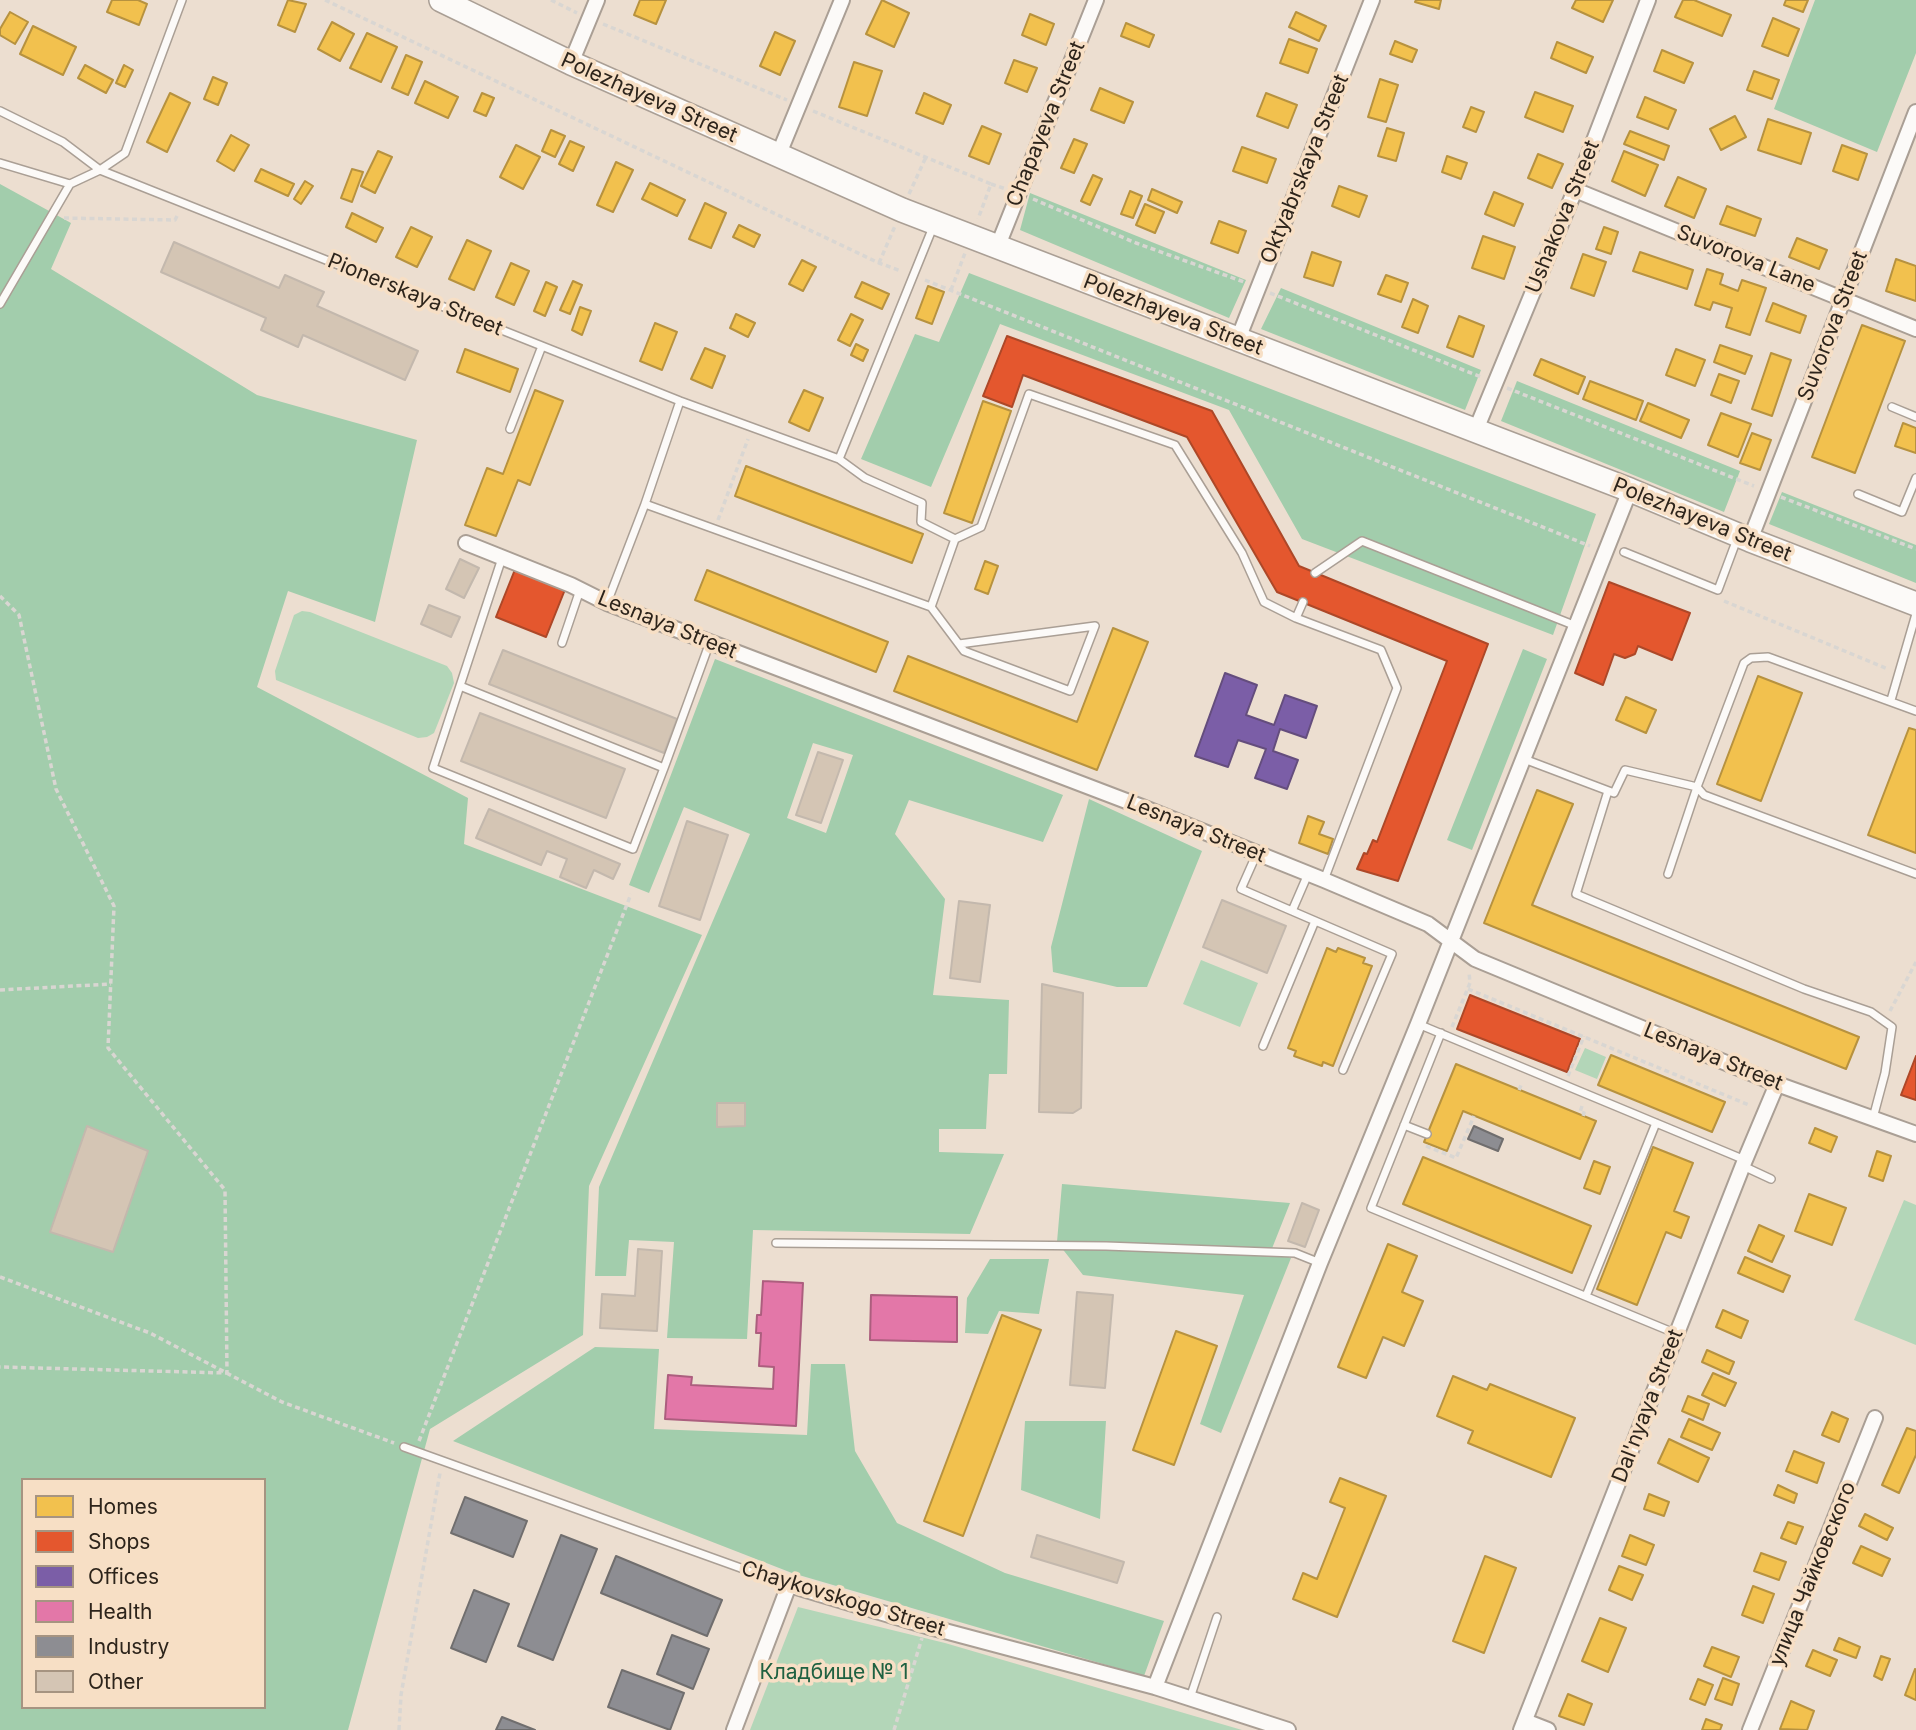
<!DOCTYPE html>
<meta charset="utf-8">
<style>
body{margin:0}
#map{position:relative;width:1916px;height:1730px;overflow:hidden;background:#ecded0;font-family:Inter,sans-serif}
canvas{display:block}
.legend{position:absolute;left:21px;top:1478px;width:245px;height:231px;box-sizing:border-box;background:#f7dfc5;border:2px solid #a69481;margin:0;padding:9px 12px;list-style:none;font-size:21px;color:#2d241b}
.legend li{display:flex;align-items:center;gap:14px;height:35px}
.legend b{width:35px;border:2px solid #a69481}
</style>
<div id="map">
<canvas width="1916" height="1730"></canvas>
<ul class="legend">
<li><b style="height:19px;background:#f2c14e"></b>Homes</li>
<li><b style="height:19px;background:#e4572e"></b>Shops</li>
<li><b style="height:19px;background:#7b5ea7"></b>Offices</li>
<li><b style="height:19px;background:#e377a8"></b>Health</li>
<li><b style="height:19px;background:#8d8d92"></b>Industry</li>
<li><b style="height:19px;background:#d4c5b4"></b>Other</li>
</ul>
</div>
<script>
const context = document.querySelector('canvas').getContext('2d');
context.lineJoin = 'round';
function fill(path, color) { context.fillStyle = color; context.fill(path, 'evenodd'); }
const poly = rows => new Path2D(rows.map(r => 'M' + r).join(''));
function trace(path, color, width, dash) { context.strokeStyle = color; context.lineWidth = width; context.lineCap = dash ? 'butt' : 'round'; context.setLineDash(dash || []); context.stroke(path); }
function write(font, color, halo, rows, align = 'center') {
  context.font = font + ' Inter,sans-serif'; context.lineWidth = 7; context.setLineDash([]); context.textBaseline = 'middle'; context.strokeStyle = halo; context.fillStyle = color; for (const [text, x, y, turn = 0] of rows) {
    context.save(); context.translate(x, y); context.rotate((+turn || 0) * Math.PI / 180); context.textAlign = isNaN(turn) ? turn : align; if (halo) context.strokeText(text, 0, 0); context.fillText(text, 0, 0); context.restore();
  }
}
const green = poly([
 [302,611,310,612,447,666,452,673,454,683,434,733,427,737,418,738,276,680,275,671,294,615],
 [1201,960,1258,983,1240,1027,1183,1004],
 [1585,1048,1606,1057,1597,1079,1575,1070],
 [1904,1200,1916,1205,1916,1345,1854,1320],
 [798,1607,945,1643,1242,1730,750,1730]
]);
const forest = poly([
 [1815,0,1916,0,1916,53,1877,152,1774,109],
 [0,184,71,223,51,269,257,395,417,440,375,622,288,591,257,687,468,798,464,844,702,935,589,1186,583,1335,430,1429,348,1730,0,1730],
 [23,1480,264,1480,264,1707,23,1707],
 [1030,193,1246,280,1229,318,1020,230],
 [969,273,1596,514,1553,635,1302,539,1229,410,1000,324,931,487,861,459,915,334,939,342],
 [1281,288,1481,370,1465,410,1261,329],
 [1517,381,1740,471,1724,512,1501,421],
 [1782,492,1916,545,1916,583,1769,524],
 [1523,649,1547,659,1472,850,1447,840],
 [715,659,1063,795,1043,842,909,800,895,834,945,899,933,995,1009,1000,1007,1074,989,1074,986,1129,939,1129,939,1152,1004,1154,970,1234,753,1230,747,1339,667,1338,674,1242,629,1240,626,1276,595,1276,599,1187,750,834,684,807,649,893,629,885],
 [813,743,853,755,826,833,787,818],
 [1089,799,1202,851,1147,987,1117,987,1053,972,1051,947],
 [1062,1184,1290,1203,1271,1251,1291,1258,1221,1433,1200,1424,1244,1295,1083,1275,1057,1242],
 [990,1259,1049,1259,1039,1314,999,1311,988,1334,965,1333,967,1298],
 [595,1347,659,1349,654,1429,807,1435,811,1364,845,1364,855,1451,897,1523,1005,1573,1164,1621,1144,1676,792,1573,453,1441],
 [1025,1421,1106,1421,1100,1519,1021,1490]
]);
const homes = poly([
 [112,0,138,0,147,4,139,25,107,12,112,0],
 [288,0,306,4,295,32,278,25,288,0],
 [640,0,666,0,656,24,634,15,640,0],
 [882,0,909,13,894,47,866,34,882,0],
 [1416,0,1441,0,1439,9,1415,2,1416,0],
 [1576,0,1613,0,1603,22,1572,8,1576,0],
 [1683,0,1694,0,1731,15,1722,36,1675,17,1683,0],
 [1786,0,1808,0,1803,12,1784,5,1786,0],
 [10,12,28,22,15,44,0,35,0,29,10,12],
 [1296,12,1326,26,1319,41,1289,27,1296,12],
 [1030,14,1054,24,1046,45,1022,35,1030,14],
 [1773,18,1799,29,1788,56,1762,46,1773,18],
 [332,22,354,34,340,61,318,49,332,22],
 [1126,23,1154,35,1149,47,1121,36,1126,23],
 [33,26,76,47,63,75,20,54,33,26],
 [775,32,795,41,780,75,760,66,775,32],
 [367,33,397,47,381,82,350,68,367,33],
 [1289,39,1317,49,1308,73,1280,63,1289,39],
 [1395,41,1417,50,1412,62,1390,54,1395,41],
 [1557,42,1593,57,1586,73,1551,58,1557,42],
 [1662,50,1693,63,1684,83,1654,71,1662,50],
 [406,55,422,62,408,95,392,88,406,55],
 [1014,60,1037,68,1027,92,1005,83,1014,60],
 [854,62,882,71,867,116,839,107,854,62],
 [85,65,113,80,106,93,78,78,85,65],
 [124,65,133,70,125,87,116,83,124,65],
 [1754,71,1779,80,1772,99,1747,90,1754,71],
 [213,77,227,83,218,105,204,99,213,77],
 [1380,79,1398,85,1386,122,1368,117,1380,79],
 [425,81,458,97,448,118,415,103,425,81],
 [1100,88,1133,102,1124,123,1091,110,1100,88],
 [1535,92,1573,106,1563,132,1525,117,1535,92],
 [170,93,190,103,167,152,147,142,170,93],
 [482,93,494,98,486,116,474,111,482,93],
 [924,93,951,105,943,124,916,113,924,93],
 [1266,93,1297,105,1288,128,1257,116,1266,93],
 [1645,97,1676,110,1668,129,1637,117,1645,97],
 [1471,107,1484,112,1476,132,1463,127,1471,107],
 [1735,116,1746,137,1721,150,1710,129,1735,116],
 [1768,119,1811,133,1801,164,1758,150,1768,119],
 [982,126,1001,134,989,164,969,156,982,126],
 [1387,128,1404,133,1396,161,1378,156,1387,128],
 [551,130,565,136,555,157,542,151,551,130],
 [1630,131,1669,146,1664,160,1624,144,1630,131],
 [231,135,249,145,234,171,217,161,231,135],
 [1074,139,1087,144,1074,173,1061,168,1074,139],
 [570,141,584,147,573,171,559,164,570,141],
 [516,145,540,157,523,189,500,177,516,145],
 [1842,145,1867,154,1858,180,1833,171,1842,145],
 [1242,147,1276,159,1267,183,1233,171,1242,147],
 [378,151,392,157,375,193,361,186,378,151],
 [1624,151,1658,165,1645,196,1612,181,1624,151],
 [1538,154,1563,164,1552,188,1528,178,1538,154],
 [1447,156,1467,163,1461,179,1442,172,1447,156],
 [616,162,633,170,613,212,597,205,616,162],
 [261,169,294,184,288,196,255,181,261,169],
 [352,169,363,172,352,202,341,198,352,169],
 [1093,175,1102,179,1090,205,1081,201,1093,175],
 [1678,177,1706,189,1694,218,1665,206,1678,177],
 [305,181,313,186,301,204,294,199,305,181],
 [650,183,685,200,677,216,642,199,650,183],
 [1339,186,1367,196,1359,217,1332,206,1339,186],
 [1152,189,1182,202,1177,213,1148,200,1152,189],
 [1130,191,1142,196,1133,218,1121,214,1130,191],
 [1494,192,1523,204,1514,226,1485,214,1494,192],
 [705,203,726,213,711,248,689,239,705,203],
 [1145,204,1164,212,1155,233,1136,225,1145,204],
 [1727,206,1761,219,1755,236,1720,224,1727,206],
 [352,213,383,228,376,242,346,227,352,213],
 [1219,221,1246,231,1238,253,1211,243,1219,221],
 [739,225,760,235,754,247,733,237,739,225],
 [411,227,432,237,417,267,396,257,411,227],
 [1604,227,1618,232,1611,254,1596,249,1604,227],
 [1483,236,1515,247,1504,279,1472,268,1483,236],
 [1797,238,1827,250,1819,269,1789,257,1797,238],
 [467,240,491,251,474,290,449,279,467,240],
 [1312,252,1341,262,1333,286,1304,277,1312,252],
 [1640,252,1693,270,1687,289,1633,271,1640,252],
 [1583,254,1606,262,1594,296,1571,288,1583,254],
 [1896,259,1916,266,1916,301,1886,291,1896,259],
 [802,260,816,267,803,291,789,284,802,260],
 [511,263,529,271,514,305,496,297,511,263],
 [1707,269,1723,274,1720,284,1738,291,1742,280,1766,288,1750,335,1726,327,1732,308,1713,302,1710,310,1695,305,1707,269],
 [1386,275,1408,283,1401,302,1378,294,1386,275],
 [573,281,582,285,570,314,560,310,573,281],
 [546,282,557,287,545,316,534,311,546,282],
 [862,282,889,294,882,309,855,297,862,282],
 [928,286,944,292,932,324,916,318,928,286],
 [1413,299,1428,306,1418,333,1402,327,1413,299],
 [1773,303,1806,316,1800,333,1766,321,1773,303],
 [580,307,591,311,582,335,572,330,580,307],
 [736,314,755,323,748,337,730,328,736,314],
 [851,314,863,320,850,346,838,340,851,314],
 [1459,316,1484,326,1473,357,1447,347,1459,316],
 [655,323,677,332,662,370,640,361,655,323],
 [1862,325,1905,341,1855,473,1812,457,1862,325],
 [856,344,868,350,863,361,851,355,856,344],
 [1720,345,1752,356,1745,374,1714,362,1720,345],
 [705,348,725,356,712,388,691,379,705,348],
 [465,349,518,369,510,392,457,372,465,349],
 [1676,349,1705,360,1695,386,1666,375,1676,349],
 [1771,353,1791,360,1772,416,1752,409,1771,353],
 [1541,359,1585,377,1578,394,1534,375,1541,359],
 [1719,374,1739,381,1731,403,1711,395,1719,374],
 [1590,381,1643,401,1636,420,1583,399,1590,381],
 [535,390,563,401,530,485,518,480,496,536,465,525,487,468,503,474,535,390],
 [804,390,823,398,809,431,789,422,804,390],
 [983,401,1011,411,972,523,944,513,983,401],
 [1648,403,1689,420,1681,438,1640,421,1648,403],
 [1721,413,1751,424,1738,457,1708,445,1721,413],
 [1903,423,1916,428,1916,453,1895,446,1903,423],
 [1752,433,1771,440,1760,470,1740,463,1752,433],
 [746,466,923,534,912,563,735,496,746,466],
 [985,561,998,566,988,594,975,589,985,561],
 [707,570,888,642,876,672,695,600,707,570],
 [1113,628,1148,642,1097,770,894,691,908,656,1077,722,1113,628],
 [1758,676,1802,693,1761,801,1717,784,1758,676],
 [1626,697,1656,710,1646,733,1616,720,1626,697],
 [1909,728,1916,730,1916,853,1868,835,1909,728],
 [1537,790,1573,804,1532,905,1859,1037,1846,1069,1484,923,1537,790],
 [1308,816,1324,822,1319,834,1333,839,1328,854,1299,843,1308,816],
 [1327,948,1336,952,1338,948,1365,958,1363,963,1372,966,1333,1066,1323,1062,1322,1066,1294,1056,1296,1051,1288,1048,1327,948],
 [1611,1055,1725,1102,1712,1132,1598,1085,1611,1055],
 [1456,1064,1596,1121,1580,1159,1463,1111,1447,1151,1424,1142,1456,1064],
 [1815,1128,1837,1137,1831,1152,1809,1143,1815,1128],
 [1653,1147,1693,1163,1674,1211,1689,1217,1681,1238,1666,1232,1637,1305,1597,1289,1653,1147],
 [1877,1151,1891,1156,1883,1181,1869,1176,1877,1151],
 [1423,1157,1591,1226,1572,1273,1403,1204,1423,1157],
 [1594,1161,1610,1167,1600,1194,1584,1188,1594,1161],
 [1809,1194,1846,1208,1832,1245,1795,1231,1809,1194],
 [1759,1225,1784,1236,1772,1262,1748,1251,1759,1225],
 [1388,1244,1417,1256,1402,1292,1423,1301,1404,1346,1383,1337,1366,1378,1338,1367,1388,1244],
 [1745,1257,1790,1276,1783,1292,1738,1273,1745,1257],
 [1723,1310,1748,1321,1741,1338,1716,1327,1723,1310],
 [1002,1315,1041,1330,963,1536,924,1521,1002,1315],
 [1176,1331,1217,1346,1174,1465,1133,1450,1176,1331],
 [1707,1350,1734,1362,1729,1374,1702,1362,1707,1350],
 [1713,1373,1736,1383,1725,1406,1702,1395,1713,1373],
 [1453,1376,1487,1390,1490,1384,1575,1418,1551,1477,1468,1443,1473,1431,1437,1416,1453,1376],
 [1688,1396,1709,1404,1703,1420,1682,1411,1688,1396],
 [1832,1412,1848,1419,1839,1442,1822,1435,1832,1412],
 [1689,1419,1720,1433,1712,1450,1681,1437,1689,1419],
 [1907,1428,1916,1431,1916,1455,1899,1493,1882,1485,1907,1428],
 [1669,1439,1709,1458,1698,1482,1658,1463,1669,1439],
 [1794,1451,1824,1463,1817,1483,1786,1471,1794,1451],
 [1340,1478,1386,1496,1337,1617,1293,1599,1303,1573,1317,1579,1345,1508,1330,1502,1340,1478],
 [1778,1485,1797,1494,1794,1503,1774,1495,1778,1485],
 [1649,1494,1669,1502,1664,1516,1644,1509,1649,1494],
 [1865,1514,1893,1528,1887,1540,1859,1526,1865,1514],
 [1788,1522,1803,1527,1796,1544,1781,1538,1788,1522],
 [1630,1535,1654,1545,1646,1565,1622,1556,1630,1535],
 [1861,1546,1890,1559,1882,1576,1853,1563,1861,1546],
 [1761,1553,1786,1562,1779,1580,1754,1571,1761,1553],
 [1485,1556,1516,1568,1484,1653,1453,1641,1485,1556],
 [1619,1566,1643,1575,1632,1600,1609,1590,1619,1566],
 [1753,1586,1774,1594,1763,1623,1742,1615,1753,1586],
 [1600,1618,1626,1628,1608,1672,1582,1661,1600,1618],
 [1839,1638,1860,1647,1856,1658,1834,1650,1839,1638],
 [1712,1647,1739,1657,1731,1677,1704,1666,1712,1647],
 [1813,1650,1837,1660,1830,1676,1806,1666,1813,1650],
 [1881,1656,1890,1659,1882,1680,1874,1676,1881,1656],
 [1915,1669,1916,1670,1916,1700,1905,1695,1915,1669],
 [1723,1678,1739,1684,1732,1705,1715,1699,1723,1678],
 [1698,1679,1713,1685,1705,1705,1690,1699,1698,1679],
 [1568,1694,1592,1704,1584,1725,1559,1716,1568,1694],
 [1791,1701,1814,1711,1807,1730,1780,1729,1791,1701],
 [1706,1719,1722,1725,1720,1730,1702,1730,1706,1719]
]);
const shops = poly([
 [1007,336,1212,411,1299,566,1488,644,1398,881,1357,869,1364,853,1367,854,1373,840,1377,842,1447,661,1277,592,1187,437,1023,375,1012,407,983,396,1007,336],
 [516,567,566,587,546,637,496,617,516,567],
 [1609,582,1690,613,1672,660,1638,646,1635,654,1625,658,1614,654,1603,685,1575,673,1609,582],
 [1470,995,1580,1039,1567,1072,1457,1029,1470,995],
 [1916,1056,1916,1100,1901,1095,1916,1056]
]);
const offices = poly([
 [1225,673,1257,685,1246,715,1274,725,1285,695,1317,706,1306,738,1280,729,1273,751,1298,760,1287,789,1255,778,1266,749,1238,740,1228,767,1195,756,1225,673]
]);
const health = poly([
 [763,1281,803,1283,796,1426,665,1419,668,1375,692,1377,691,1385,773,1389,774,1367,759,1366,761,1333,756,1333,757,1315,761,1315,763,1281],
 [871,1295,957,1297,957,1342,870,1340,871,1295]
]);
const industry = poly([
 [1474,1126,1503,1139,1498,1151,1468,1139,1474,1126],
 [465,1497,527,1521,513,1557,451,1533,465,1497],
 [561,1535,597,1549,553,1660,518,1646,561,1535],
 [616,1556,722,1600,707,1636,601,1593,616,1556],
 [474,1590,509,1604,486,1662,451,1648,474,1590],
 [672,1635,709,1649,693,1689,657,1674,672,1635],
 [622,1670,684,1693,670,1730,608,1707,622,1670],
 [502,1717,535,1730,496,1730,502,1717]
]);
const building = poly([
 [174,242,279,288,285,275,324,292,317,306,418,351,405,380,303,335,298,347,261,330,266,318,161,272,174,242],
 [460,559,479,568,464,598,446,589,460,559],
 [429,605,460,617,451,637,421,624,429,605],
 [503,650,677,719,664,753,489,684,503,650],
 [480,713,625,769,606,818,461,761,480,713],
 [818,752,843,760,821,823,796,815,818,752],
 [489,809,620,864,613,879,594,870,586,888,560,877,567,859,547,851,541,865,476,838,489,809],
 [687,821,728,835,700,920,659,906,687,821],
 [1222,900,1286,926,1267,973,1203,947,1222,900],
 [959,901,990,905,980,982,950,978,959,901],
 [1042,984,1083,993,1081,1108,1073,1113,1039,1112,1042,984],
 [717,1103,745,1103,745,1126,717,1127,717,1103],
 [87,1126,148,1151,113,1252,50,1232,87,1126],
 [1302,1203,1319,1210,1305,1247,1288,1241,1302,1203],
 [638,1249,662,1251,657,1331,600,1328,602,1294,635,1296,638,1249],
 [1077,1292,1113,1295,1105,1388,1070,1385,1077,1292],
 [1037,1535,1124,1562,1117,1583,1031,1557,1037,1535]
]);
const path = poly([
 [325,0,879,263,901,271],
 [551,0,577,13],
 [603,24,787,100],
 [813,111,991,184,978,219],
 [991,184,1006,189],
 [909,194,926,157],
 [1033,199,1136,243,1244,282],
 [64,218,175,220,178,214],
 [879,263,895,226],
 [925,280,1590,546],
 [951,290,965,253],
 [1270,293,1481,377],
 [1507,388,1754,486],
 [1781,497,1916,549],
 [718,520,748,439],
 [0,596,19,615,56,789,114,906,108,1048,225,1190,227,1373,0,1367],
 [1724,601,1888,669],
 [1468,989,1749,1105],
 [0,990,111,984],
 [1890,1011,1916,962],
 [1452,1027,1470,983,1469,972],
 [1568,1076,1584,1036],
 [1519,1090,1522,1083],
 [1582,1106,1580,1112,1584,1113,1583,1116],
 [1426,1146,1456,1158,1474,1116],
 [0,1277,150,1333,282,1402,394,1443],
 [419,1441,631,894],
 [399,1730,401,1695,440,1473],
 [894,1730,922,1638]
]);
const lane = poly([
 [0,111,63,142,100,170,680,401,839,459],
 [0,163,70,184],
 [933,227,839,459,865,478,922,503,921,522,955,539,981,527,1029,394,1175,445,1242,553,1264,602,1296,618,1381,650,1397,688,1324,880],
 [0,304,70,184,100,170,125,153,182,0],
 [1892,407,1916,417],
 [510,429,542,346],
 [1858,494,1902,512,1916,478],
 [645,504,680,401],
 [1624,552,1718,590,1737,539],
 [502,558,433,768,633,849,664,768],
 [1315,573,1362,541,1576,626],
 [607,603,645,504,931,607,955,539],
 [931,607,964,651,1070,691,1095,626,959,644],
 [1296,618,1303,602],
 [562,643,580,590],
 [460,686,664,768,710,642],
 [1891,700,1916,614],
 [1916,711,1768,657,1751,658,1744,663,1697,787,1704,795,1916,874],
 [1524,759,1614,793,1625,770,1697,787,1668,874],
 [1608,791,1576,894,1804,989,1871,1012,1892,1027,1885,1073,1873,1118],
 [1257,853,1241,889,1292,911],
 [1308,874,1292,911,1392,954,1343,1070],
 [1418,1024,1745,1160],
 [1441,1033,1371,1208,1677,1334],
 [1263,1046,1315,921],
 [1404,1125,1427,1134],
 [1743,1166,1771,1179],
 [776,1243,1106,1246,1295,1253,1320,1263],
 [1586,1296,1656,1123],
 [404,1447,788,1585],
 [1190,1698,1217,1617]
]);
const street = poly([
 [571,63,597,0],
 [778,156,842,0],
 [1575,190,1916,329],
 [997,248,1096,0],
 [1238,339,1372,0],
 [1475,432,1575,190,1648,0],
 [1750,540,1916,112],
 [466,543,571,585,607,603,1142,807,1324,880,1428,924,1475,959,1777,1084,1916,1134],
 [1155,1687,1320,1263,1418,1024,1630,490],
 [1525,1721,1548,1730],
 [734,1730,789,1585,926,1626,1155,1687,1288,1730],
 [1521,1730,1745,1160,1777,1084],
 [1750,1730,1875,1418]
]);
const primary = poly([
 [441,0,571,63,902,210,1630,490,1750,540,1916,604]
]);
const streetNames = [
 ["Polezhayeva Street",649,98,24],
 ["Chapayeva Street",1046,124,-68],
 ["Oktyabrskaya Street",1305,169,-68],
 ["Ushakova Street",1563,217,-68],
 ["Suvorova Lane",1746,259,22],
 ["Pionerskaya Street",415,295,22],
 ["Polezhayeva Street",1173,315,21],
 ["Suvorova Street",1833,326,-69],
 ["Polezhayeva Street",1702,520,22],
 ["Lesnaya Street",667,625,22],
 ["Lesnaya Street",1196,829,22],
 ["Lesnaya Street",1713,1057,22],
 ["Dal'nyaya Street",1648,1406,-69],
 ["улица Чайковского",1813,1574,-68],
 ["Chaykovskogo Street",843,1599,17]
];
const parkNames = [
 ["Кладбище № 1",834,1673]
];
fill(green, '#b3d6b8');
fill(forest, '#a2cdac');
fill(homes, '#f2c14e');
trace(homes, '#b7923f', 2);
fill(shops, '#e4572e');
trace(shops, '#ad4828', 2);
fill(offices, '#7b5ea7');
trace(offices, '#644d7d', 2);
fill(health, '#e377a8');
trace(health, '#ac5e7e', 2);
fill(industry, '#8d8d92');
trace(industry, '#706e6e', 2);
fill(building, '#d4c5b4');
trace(building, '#c3b8ad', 2);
trace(lane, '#aa9f95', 10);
trace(street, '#aa9f95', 18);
trace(primary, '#aa9f95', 26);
trace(path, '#d9d6d2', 3.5, [5, 3.5]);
trace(lane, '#fcfaf8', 7);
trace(street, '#fcfaf8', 14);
trace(primary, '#fcfaf8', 23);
write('21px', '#2d241b', '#f7dfc5', streetNames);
write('21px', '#1f6141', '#f7dfc5', parkNames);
</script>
